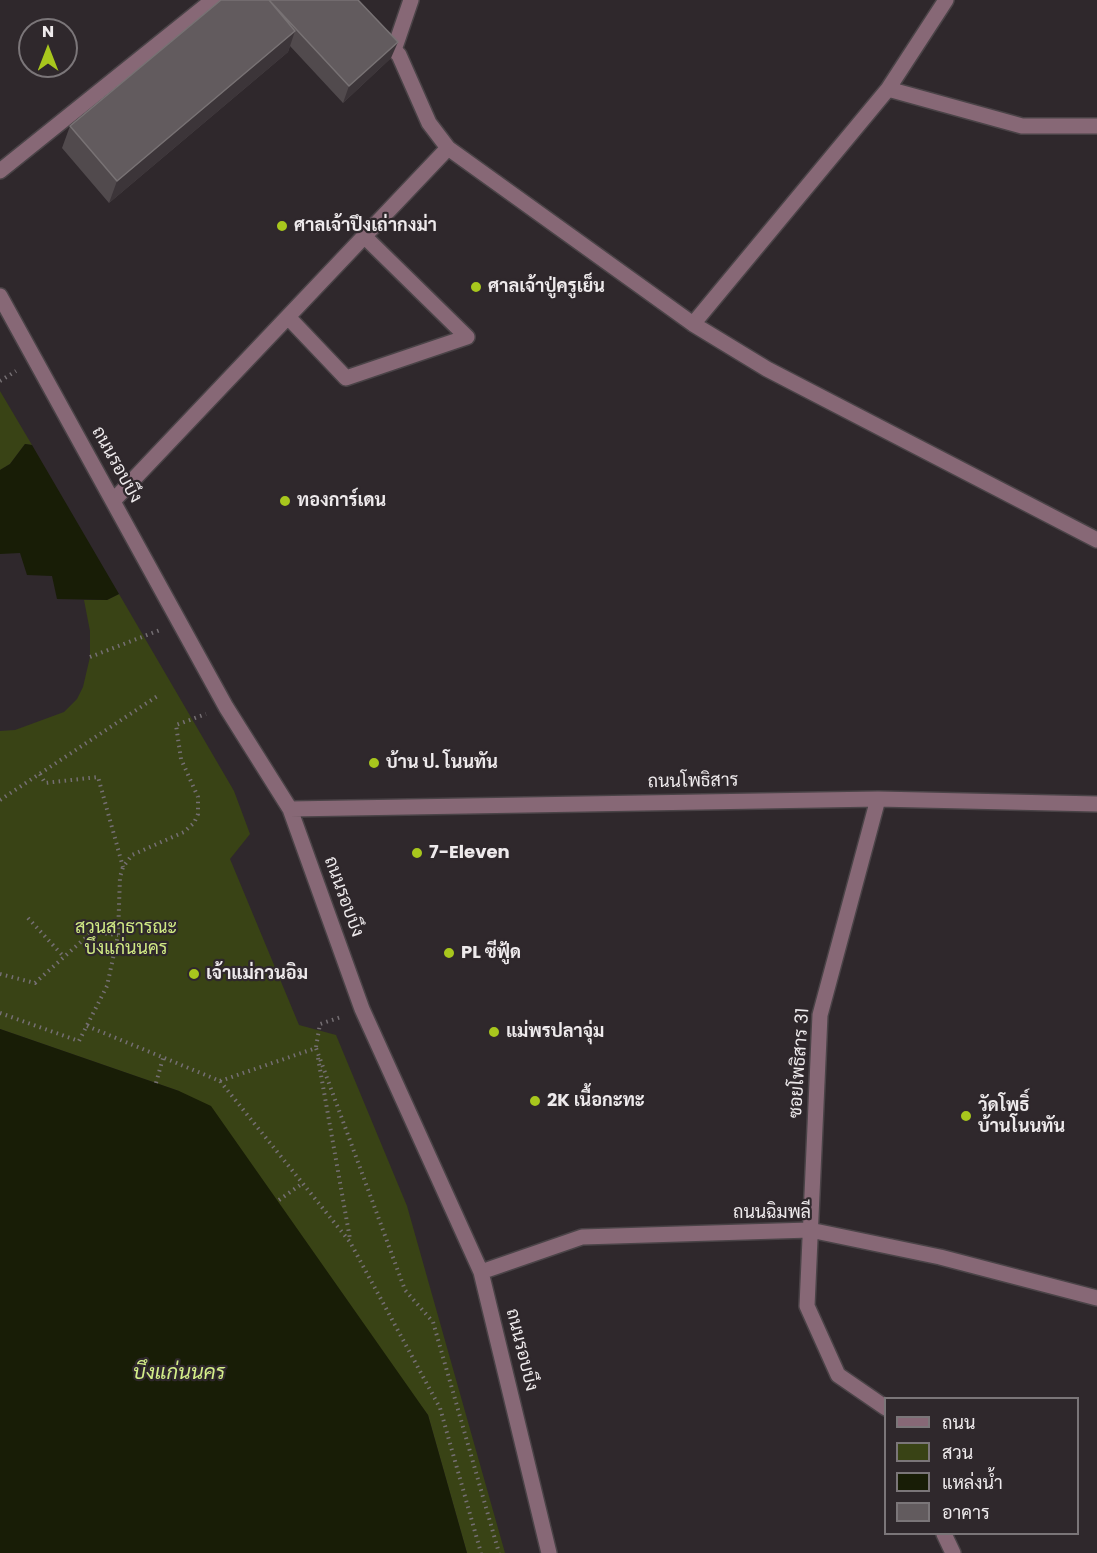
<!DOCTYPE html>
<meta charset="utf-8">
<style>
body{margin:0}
#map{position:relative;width:1097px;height:1553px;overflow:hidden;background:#2f282c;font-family:Poppins,Sarabun,sans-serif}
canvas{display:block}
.legend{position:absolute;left:884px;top:1397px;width:195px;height:138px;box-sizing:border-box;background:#2f282c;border:2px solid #7b7679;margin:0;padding:8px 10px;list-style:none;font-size:18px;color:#eeeaec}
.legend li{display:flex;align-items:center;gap:12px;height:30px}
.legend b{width:30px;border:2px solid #7b7679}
.north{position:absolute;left:18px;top:18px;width:60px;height:60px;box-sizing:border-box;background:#2f282c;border:2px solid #7b7679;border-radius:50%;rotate:0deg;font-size:16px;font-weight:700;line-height:24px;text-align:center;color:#eeeaec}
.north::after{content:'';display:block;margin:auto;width:21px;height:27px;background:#a8c71d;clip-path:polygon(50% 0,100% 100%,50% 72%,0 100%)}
</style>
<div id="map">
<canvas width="1097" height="1553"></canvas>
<ul class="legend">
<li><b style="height:8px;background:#876876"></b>ถนน</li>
<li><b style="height:16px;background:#394315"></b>สวน</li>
<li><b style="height:16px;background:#181d06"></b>แหล่งน้ำ</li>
<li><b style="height:16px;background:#625b5e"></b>อาคาร</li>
</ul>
<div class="north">N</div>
</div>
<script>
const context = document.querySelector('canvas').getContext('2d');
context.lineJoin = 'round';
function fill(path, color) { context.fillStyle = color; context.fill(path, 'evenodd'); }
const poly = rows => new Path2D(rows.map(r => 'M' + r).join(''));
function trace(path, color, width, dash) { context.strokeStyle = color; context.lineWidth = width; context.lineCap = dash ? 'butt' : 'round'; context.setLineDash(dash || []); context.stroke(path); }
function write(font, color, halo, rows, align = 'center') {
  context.font = font + ' Poppins,Sarabun,sans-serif'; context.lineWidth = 4.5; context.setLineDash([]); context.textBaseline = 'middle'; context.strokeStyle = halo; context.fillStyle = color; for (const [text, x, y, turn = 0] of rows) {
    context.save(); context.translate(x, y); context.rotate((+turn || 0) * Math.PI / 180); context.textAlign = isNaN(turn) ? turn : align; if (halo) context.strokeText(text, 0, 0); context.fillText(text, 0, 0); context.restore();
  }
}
const green = poly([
 [0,391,32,445,25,444,10,464,0,470],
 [119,594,234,791,250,834,230,859,299,1025,336,1035,407,1206,505,1553,467,1553,428,1415,179,1091,0,1029,0,731,15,730,64,712,77,699,83,687,90,657,90,631,84,600,107,600]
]);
const water = poly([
 [25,444,32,445,119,594,107,600,57,599,52,576,27,575,20,553,0,554,0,470,10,464],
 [0,1029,179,1091,211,1106,428,1415,467,1553,0,1553]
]);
const path = poly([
 [0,381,16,371],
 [90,657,160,630],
 [40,774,45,783,98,777,123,867],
 [0,800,159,695],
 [28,918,64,957],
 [0,974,35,983,92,932,118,935],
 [0,1013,79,1041,107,986,118,935,120,877,123,867,132,855,184,832,194,823,198,814,198,797,181,759,176,725,206,714],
 [87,1026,220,1081,350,1242,440,1408,481,1553],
 [316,1047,320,1024,341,1017],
 [318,1058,350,1239],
 [220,1081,316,1048,405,1290,433,1322,499,1553],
 [156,1083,163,1058],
 [279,1200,303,1183]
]);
const minor = poly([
 [946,0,888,89,693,324,767,369,1097,540],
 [382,37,399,55,429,123,448,148,693,324],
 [394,50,411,0],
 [888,89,1022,126,1097,126],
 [0,171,213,0],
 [0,296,226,707,290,809,362,1009,481,1272,549,1553],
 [288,317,346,378,467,337,364,236],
 [113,501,448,148],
 [878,799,820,1015,807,1306,838,1375,886,1408],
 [290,809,878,799,1097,804],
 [481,1272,582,1237,810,1230,940,1257,1097,1298],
 [944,1534,953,1553]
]);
const wall = poly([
 [221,0,358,0,391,58,343,103,290,46,288,52,109,203,62,148,70,126]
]);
const shadedWall = poly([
 [295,31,288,52,109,203,117,181],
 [398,42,391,58,343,103,349,86]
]);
const building = poly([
 [221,0,269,0,295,31,117,181,70,126,221,0],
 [269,0,358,0,398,42,349,86,269,0]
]);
const markers = [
 [282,226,6,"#a8c71d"],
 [476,287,6,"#a8c71d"],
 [285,501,6,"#a8c71d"],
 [374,763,6,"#a8c71d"],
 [417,853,6,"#a8c71d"],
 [449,953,6,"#a8c71d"],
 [194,974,6,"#a8c71d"],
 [494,1032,6,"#a8c71d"],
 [535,1101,6,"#a8c71d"],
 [966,1116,6,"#a8c71d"]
];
const poiNames = [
 ["ศาลเจ้าปึงเถ่ากงม่า",294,226],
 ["ศาลเจ้าปู่ครูเย็น",488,287],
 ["ทองการ์เดน",297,501],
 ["บ้าน ป. โนนทัน",386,763],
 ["7-Eleven",429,853],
 ["PL ซีฟู้ด",461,953],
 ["เจ้าแม่กวนอิม",206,974],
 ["แม่พรปลาจุ่ม",506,1032],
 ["2K เนื้อกะทะ",547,1101],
 ["วัดโพธิ์",978,1106],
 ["บ้านโนนทัน",978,1127]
];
const streetNames = [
 ["ถนนรอบบึง",116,465,61],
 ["ถนนโพธิสาร",693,782,-1],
 ["ถนนรอบบึง",343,897,70],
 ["ซอยโพธิสาร 31",800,1063,-86],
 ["ถนนฉิมพลี",772,1213],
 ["ถนนรอบบึง",521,1350,76]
];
const parkNames = [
 ["สวนสาธารณะ",126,928],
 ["บึงแก่นนคร",126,949]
];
const waterNames = [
 ["บึงแก่นนคร",179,1374]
];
fill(green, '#394315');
fill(water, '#181d06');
trace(minor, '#4a4347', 18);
trace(path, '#756f73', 4, [1.5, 4.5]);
trace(minor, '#876876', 15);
fill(wall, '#514a4d');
fill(shadedWall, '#3c3539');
fill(building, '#625b5e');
trace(building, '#787274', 1.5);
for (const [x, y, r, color] of markers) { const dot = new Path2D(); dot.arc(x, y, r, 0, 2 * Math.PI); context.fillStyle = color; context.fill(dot); trace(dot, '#2f282c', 2); }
write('bold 18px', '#eeeaec', '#2f282c', poiNames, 'left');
write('18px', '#eeeaec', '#2f282c', streetNames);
write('18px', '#d0e984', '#2f282c', parkNames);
write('italic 20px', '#d4ee89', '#2f282c', waterNames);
</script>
